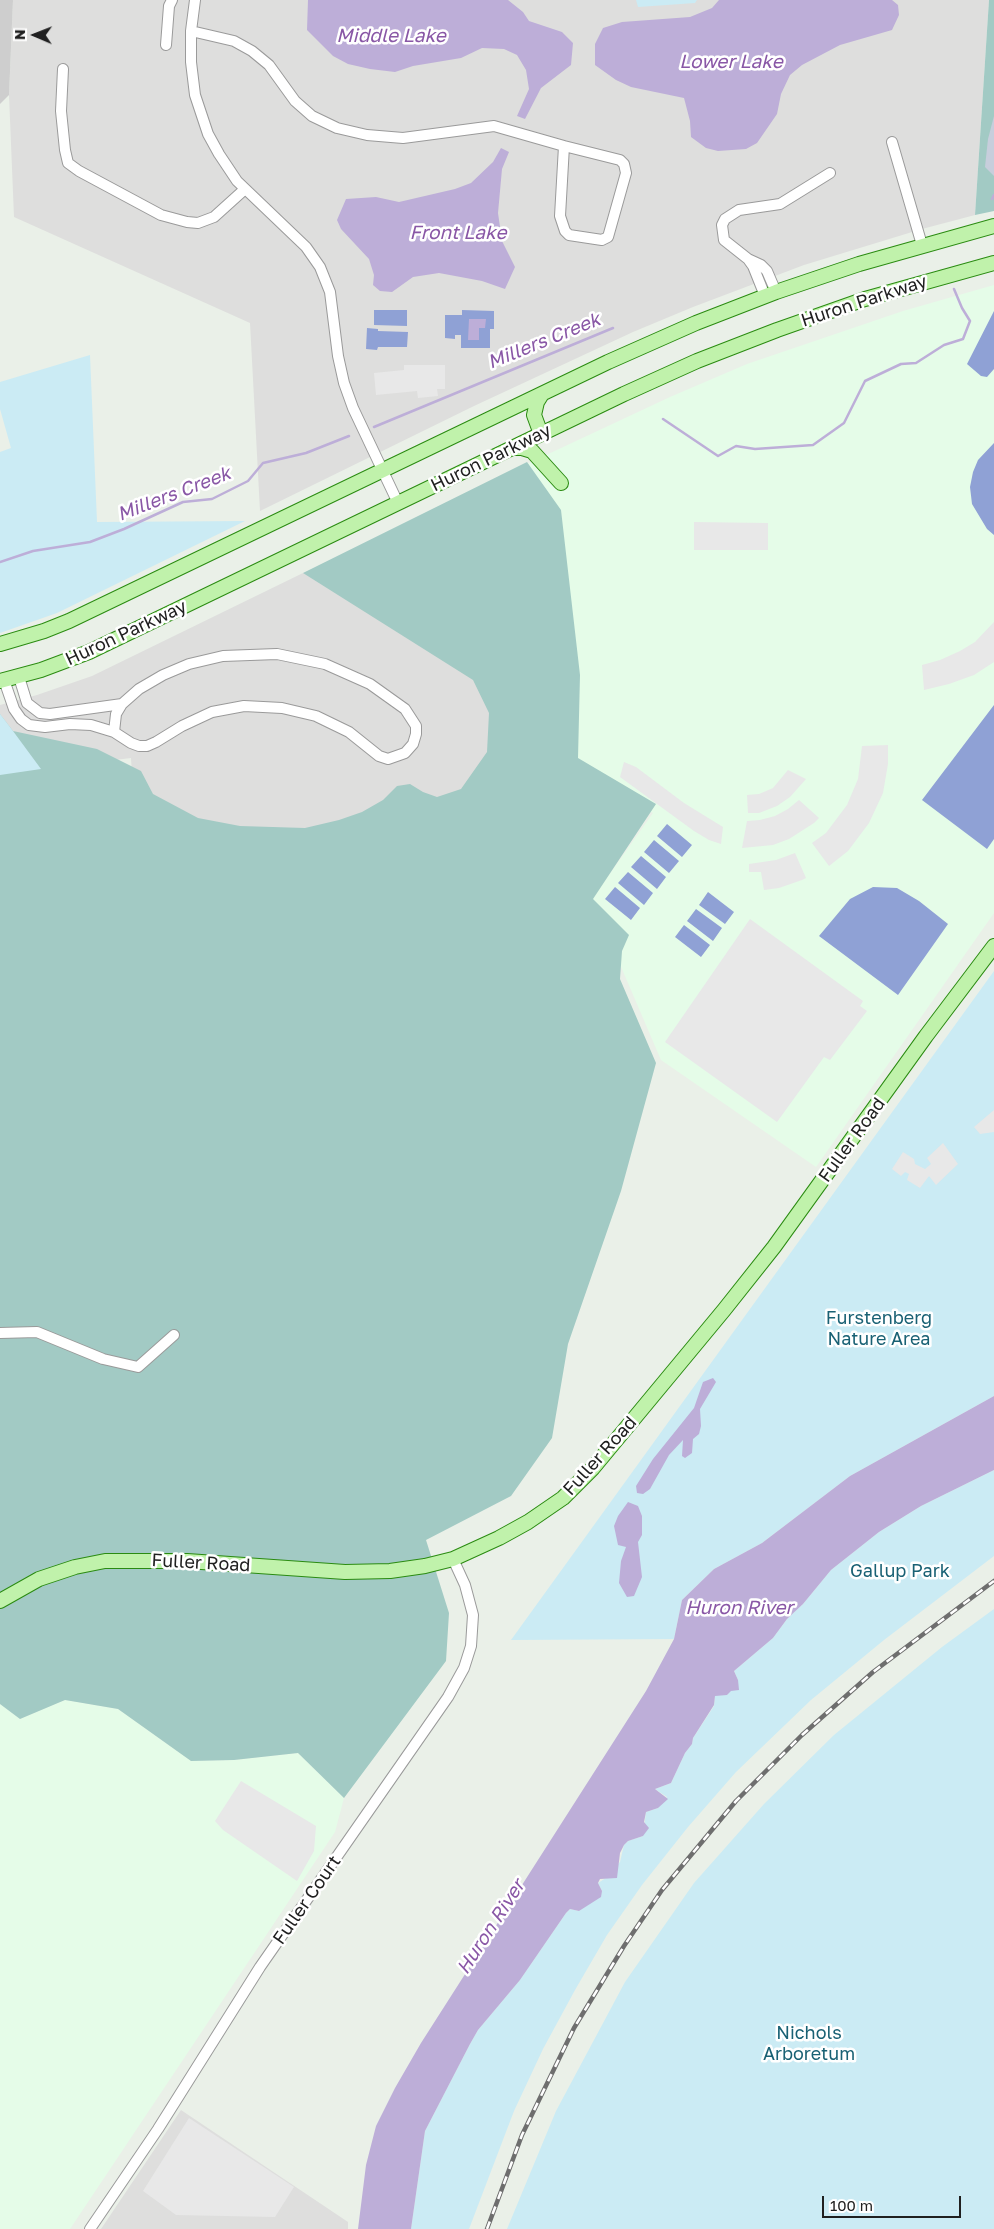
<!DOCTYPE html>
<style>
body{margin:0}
#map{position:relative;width:994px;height:2229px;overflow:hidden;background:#eaf0e8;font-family:"Golos Text",sans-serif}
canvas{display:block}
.north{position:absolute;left:10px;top:10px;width:50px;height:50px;-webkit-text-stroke:4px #fff;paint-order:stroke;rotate:271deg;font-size:14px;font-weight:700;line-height:20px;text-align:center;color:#202020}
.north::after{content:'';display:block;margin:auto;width:18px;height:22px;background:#202020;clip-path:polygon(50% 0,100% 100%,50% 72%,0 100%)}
.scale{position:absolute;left:822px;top:2196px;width:139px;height:22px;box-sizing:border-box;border:2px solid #202020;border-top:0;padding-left:6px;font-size:15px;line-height:18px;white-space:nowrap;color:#202020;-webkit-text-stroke:4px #fff;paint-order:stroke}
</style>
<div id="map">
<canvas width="994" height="2229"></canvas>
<div class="north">N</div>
<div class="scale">100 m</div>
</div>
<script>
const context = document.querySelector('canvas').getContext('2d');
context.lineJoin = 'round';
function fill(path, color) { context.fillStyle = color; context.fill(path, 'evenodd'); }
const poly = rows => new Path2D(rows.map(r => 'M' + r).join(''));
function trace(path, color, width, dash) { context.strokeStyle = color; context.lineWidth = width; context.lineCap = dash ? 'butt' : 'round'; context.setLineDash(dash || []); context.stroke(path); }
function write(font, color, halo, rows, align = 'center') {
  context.font = font + ' "Golos Text",sans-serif'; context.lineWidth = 5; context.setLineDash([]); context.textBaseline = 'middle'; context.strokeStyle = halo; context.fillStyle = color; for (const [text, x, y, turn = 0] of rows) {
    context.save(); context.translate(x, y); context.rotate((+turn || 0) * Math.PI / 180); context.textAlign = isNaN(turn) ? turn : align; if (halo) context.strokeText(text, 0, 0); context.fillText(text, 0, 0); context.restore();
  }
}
const residential = poly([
 [13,0,989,0,975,215,922,229,804,265,693,307,633,332,474,406,260,511,250,323,14,217,9,95],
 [303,573,505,574,511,842,136,848,131,758,41,769,0,714,0,705,37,695,92,676],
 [181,2110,348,2222,348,2229,101,2229]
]);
const education = poly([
 [994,285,994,913,816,1167,661,1060,592,899,653,813,573,762,497,478,670,397,747,364,903,311],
 [65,1700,118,1709,191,1761,234,1760,298,1753,344,1798,335,1832,70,2229,0,2229,0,1704,20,1719]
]);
const religious = poly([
 [0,0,13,0,9,95,0,104]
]);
const forest = poly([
 [989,0,994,0,994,211,975,215],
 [527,462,561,510,580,675,578,758,656,804,593,899,629,935,622,951,620,979,656,1063,621,1191,568,1344,552,1438,511,1496,426,1540,449,1613,446,1661,344,1798,298,1753,234,1760,191,1761,118,1709,65,1700,20,1719,0,1704,0,714,13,731,97,749,141,771,153,794,198,818,240,826,305,828,339,820,362,812,383,800,397,786,410,784,423,792,437,797,461,789,487,752,489,713,473,680,303,573]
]);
const wetland = poly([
 [994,116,994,176,985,167,988,139]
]);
const park = poly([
 [636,0,697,0,695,3,638,7],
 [90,355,97,522,245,521,57,613,0,633,0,452,11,448,0,409,0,382],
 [0,714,13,731,41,769,0,775],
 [994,971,994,1396,850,1476,762,1543,714,1569,682,1600,674,1639,511,1640],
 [994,1470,994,1556,884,1640,811,1700,736,1772,688,1827,642,1885,607,1935,575,1990,543,2049,514,2111,469,2229,411,2229,425,2131,470,2044,478,2030,520,1980,566,1913,570,1909,579,1911,595,1899,602,1891,598,1883,606,1878,620,1862,624,1845,628,1841,643,1836,646,1812,658,1808,667,1797,655,1789,671,1783,685,1753,692,1744,693,1738,714,1706,715,1695,727,1695,738,1680,734,1671,773,1638,787,1619,803,1604,831,1570,879,1532,921,1506],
 [994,1609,994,2229,507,2229,556,2111,625,1982,694,1883,764,1804,834,1735,942,1647]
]);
const pitch = poly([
 [374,310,407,310,407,326,374,325],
 [462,310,494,311,494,329,490,329,490,348,461,348,461,335,455,335,455,339,445,338,445,315,462,315],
 [994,311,994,369,987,377,981,376,967,364],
 [367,328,378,329,378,331,408,332,407,347,378,347,377,350,366,349],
 [994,443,994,535,987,529,972,504,970,487,973,472,978,460],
 [994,705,994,839,987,849,922,800],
 [667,824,692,845,682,857,657,836],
 [654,840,679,861,669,873,644,852],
 [641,856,666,877,657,889,631,867],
 [628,872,653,893,644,905,618,883],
 [615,887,640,908,631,920,605,899],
 [873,887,897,888,919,901,948,924,898,995,819,936,850,899],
 [708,892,734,912,725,924,699,905],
 [696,909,722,928,713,941,687,921],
 [684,925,710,945,701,957,675,937]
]);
const parking = poly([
 [404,365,445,365,445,389,437,389,438,396,418,398,417,391,376,395,374,373,404,370],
 [694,522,768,523,768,550,694,550],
 [994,622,994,662,974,675,949,684,924,690,922,665,940,660,960,651,975,642],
 [888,745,888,764,883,793,869,823,848,851,829,866,812,843,826,833,847,805,858,779,862,746],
 [624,762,636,767,684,803,723,827,721,844,709,840,694,831,620,777],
 [788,770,806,779,790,797,777,806,759,813,748,813,747,795,759,794,773,788],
 [799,800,819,818,814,823,789,839,773,845,742,848,747,821,760,820,775,816,788,809],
 [795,853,806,878,802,880,779,888,764,890,761,872,749,872,749,864,776,860],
 [750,919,863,1001,860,1006,867,1011,830,1060,824,1057,777,1122,665,1042],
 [994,1110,994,1132,980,1134,974,1127],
 [943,1143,958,1164,936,1185,929,1176,920,1188,907,1180,909,1174,905,1172,901,1176,892,1169,903,1152,914,1159,915,1164,925,1169,931,1164,927,1158],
 [241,1781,316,1826,314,1851,297,1881,223,1830,215,1821],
 [189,2118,294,2187,275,2217,176,2215,143,2191]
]);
const water = poly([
 [308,0,508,0,523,12,529,21,562,32,573,43,571,65,541,88,525,119,517,116,529,89,526,70,517,55,504,49,482,48,461,58,413,66,395,72,370,69,348,64,333,56,307,30],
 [719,0,892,0,898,5,899,15,892,30,840,45,802,65,790,75,781,94,777,114,757,143,746,149,718,151,706,148,691,137,690,121,684,98,631,87,616,80,595,65,595,44,603,28,622,22,690,17,712,8],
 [501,148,509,152,502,169,498,213,502,241,515,267,505,289,482,281,439,273,413,277,392,292,380,291,373,285,374,275,369,259,341,229,337,220,346,199,376,197,399,202,455,189,471,183,493,162],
 [469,319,486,319,485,328,479,328,479,340,468,340],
 [713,1378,716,1382,700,1409,701,1426,699,1434,693,1439,692,1453,685,1458,682,1456,683,1440,669,1455,650,1489,643,1494,637,1493,636,1486,653,1459,694,1408,703,1382],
 [994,1396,994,1470,921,1506,879,1532,831,1570,803,1604,787,1619,773,1638,734,1671,738,1680,739,1690,731,1691,727,1695,715,1696,714,1705,693,1738,692,1744,685,1753,671,1783,655,1789,668,1799,658,1808,646,1812,644,1822,649,1828,643,1836,628,1841,624,1845,620,1853,617,1878,600,1879,598,1883,602,1891,601,1897,579,1911,570,1909,566,1913,520,1980,478,2030,470,2044,425,2131,411,2229,358,2229,366,2165,376,2126,395,2088,421,2043,646,1691,674,1639,682,1600,714,1569,762,1543,850,1476],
 [628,1502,638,1506,642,1516,642,1535,638,1542,642,1577,634,1596,627,1597,619,1583,621,1561,626,1547,618,1545,614,1526,618,1516]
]);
const stream = poly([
 [992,199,994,195],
 [663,419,718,456,736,446,755,449,813,445,844,423,865,381,901,364,916,363,944,345,963,339,970,321,962,308,954,289],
 [374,427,613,328],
 [0,562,33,551,90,542,124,529,183,502,212,499,248,481,263,463,306,453,349,436]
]);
const minor = poly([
 [195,0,191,31,191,62,195,95,208,134,219,154,237,181,306,247,320,267,330,292,338,356,344,383,353,408,398,503],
 [191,31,234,41,252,51,269,65,295,101,312,116,337,128,367,135,403,138,494,126,564,146],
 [166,45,169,6,172,0],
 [63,69,61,111,65,150,68,163,79,171,161,215,187,222,198,223,214,217,245,189],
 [892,142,922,245],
 [564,146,620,160,624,164,626,173,608,237,602,240,569,235,565,231,560,216,564,146],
 [748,259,724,240,722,225,725,219,739,210,780,204,830,173],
 [765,296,753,266,748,259,761,265,767,271,776,292],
 [19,677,27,703,40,713,50,714,122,704],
 [4,680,14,709,21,719,29,725,45,727,70,724,91,725,114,732,131,743,139,746,147,746,156,742,182,726,212,712,244,706,282,708,316,716,349,732,379,756,388,759,405,753,413,744,416,734,416,726,405,709,370,684,325,664,277,654,223,656,189,664,163,675,139,689,122,704,116,714,114,732],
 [0,1333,37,1332,103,1359,138,1367,174,1335],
 [90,2229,158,2129,260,1967,448,1697,464,1668,471,1646,473,1615,465,1585,453,1559]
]);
const major = poly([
 [541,434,534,415,537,402,542,394],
 [512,448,522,448,532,451,561,483],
 [0,644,44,631,69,621,608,362,696,323,776,292,859,264,994,226],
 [0,681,41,670,89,652,624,394,697,361,777,330,865,299,994,263],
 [0,1601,39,1579,75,1567,105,1561,187,1561,345,1572,390,1571,425,1566,453,1559,499,1538,528,1522,563,1498,593,1468,724,1310,774,1247,926,1036,994,946]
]);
const rail = poly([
 [487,2229,522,2135,574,2028,624,1946,662,1890,736,1801,802,1735,873,1672,994,1581]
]);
const streetNames = [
 ["Huron Parkway",864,301,-18],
 ["Huron Parkway",491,458,-26],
 ["Huron Parkway",126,633,-25],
 ["Fuller Road",852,1140,-54],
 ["Fuller Road",600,1456,-48],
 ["Fuller Road",201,1563,3],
 ["Fuller Court",307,1900,-55]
];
const parkNames = [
 ["Furstenberg",879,1318],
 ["Nature Area",879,1339],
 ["Gallup Park",900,1571],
 ["Nichols",809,2033],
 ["Arboretum",809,2054]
];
const waterNames = [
 ["Middle Lake",391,36],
 ["Lower Lake",731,62],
 ["Front Lake",458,233],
 ["Millers Creek",544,341,-22],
 ["Millers Creek",174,494,-21],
 ["Huron River",739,1608],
 ["Huron River",491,1927,-57]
];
fill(residential, '#dededd');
fill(education, '#e5fce8');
fill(religious, '#cecece');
fill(forest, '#a2cac4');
fill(wetland, '#c7cedc');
fill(park, '#cbebf4');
fill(pitch, '#8fa1d5');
fill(parking, '#e8e8e8');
fill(water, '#bdaed8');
trace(stream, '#bdaed8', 2.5);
trace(minor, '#9a9a9a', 12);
trace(major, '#2a8b11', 16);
trace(minor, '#fff', 10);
trace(major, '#c0f2ab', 14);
trace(rail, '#6e6e6e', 4.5);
trace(rail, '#fff', 2.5, [8]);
write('18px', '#202020', '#fff', streetNames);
write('18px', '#196174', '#fff', parkNames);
write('italic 19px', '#8957a6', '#fff', waterNames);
</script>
